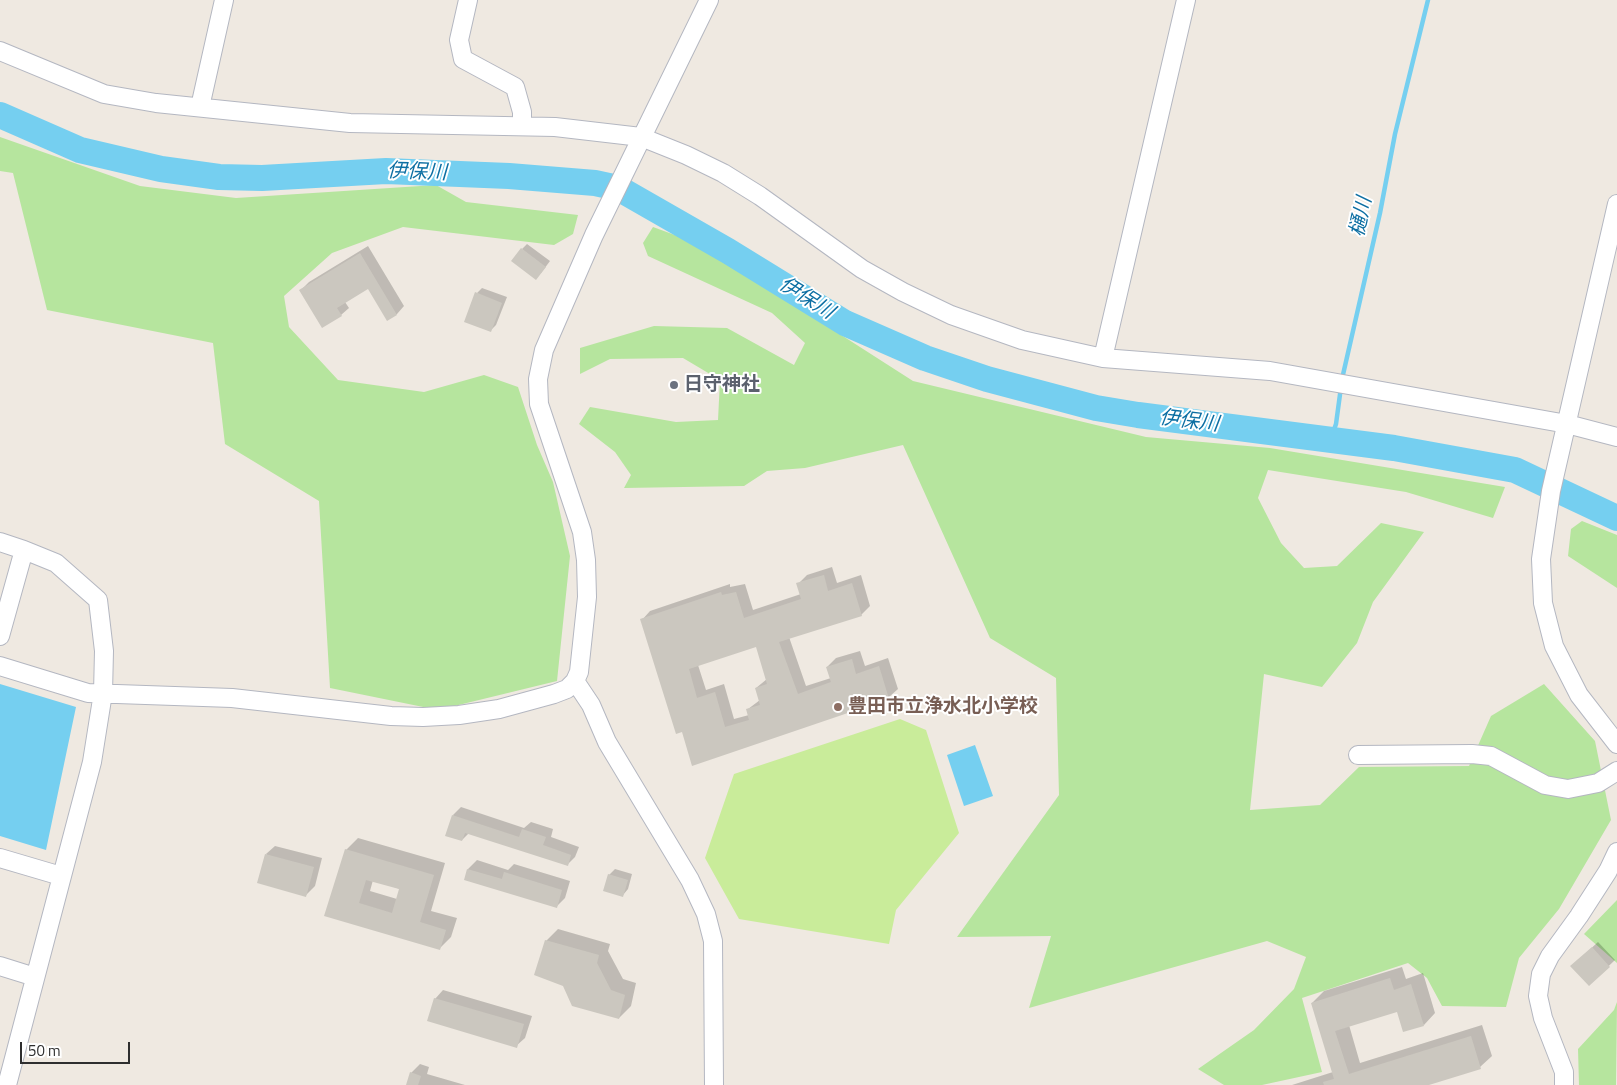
<!DOCTYPE html>
<meta charset="utf-8">
<style>
body{margin:0}
#map{position:relative;width:1617px;height:1085px;overflow:hidden;background:#efe9e1;font-family:"Titillium Web",sans-serif}
canvas{display:block}
.scale{position:absolute;left:20px;top:1042px;width:110px;height:22px;box-sizing:border-box;border:2px solid #2e2e2e;border-top:0;padding-left:6px;font-size:15px;line-height:18px;white-space:nowrap;color:#2e2e2e;-webkit-text-stroke:4px #fff;paint-order:stroke}
</style>
<div id="map">
<canvas width="1617" height="1085"></canvas>
<div class="scale">50 m</div>
</div>
<script>
const context = document.querySelector('canvas').getContext('2d');
context.lineJoin = 'round';
function fill(path, color) { context.fillStyle = color; context.fill(path, 'evenodd'); }
const poly = rows => new Path2D(rows.map(r => 'M' + r).join(''));
function trace(path, color, width, dash) { context.strokeStyle = color; context.lineWidth = width; context.lineCap = dash ? 'butt' : 'round'; context.setLineDash(dash || []); context.stroke(path); }
function write(font, color, halo, rows, align = 'center') {
  context.font = font + ' "Titillium Web","Noto Sans JP",sans-serif'; context.lineWidth = 4; context.setLineDash([]); context.textBaseline = 'middle'; context.strokeStyle = halo; context.fillStyle = color; for (const [text, x, y, turn = 0] of rows) {
    context.save(); context.translate(x, y); context.rotate((+turn || 0) * Math.PI / 180); context.textAlign = isNaN(turn) ? turn : align; if (halo) context.strokeText(text, 0, 0); context.fillText(text, 0, 0); context.restore();
  }
}
const green = poly([
 [0,137,140,186,236,198,436,185,466,202,578,215,573,234,554,245,403,227,332,253,284,296,289,327,338,380,424,392,484,375,518,387,537,445,553,482,570,556,557,681,438,710,330,688,319,501,225,444,213,343,47,310,13,173,0,171],
 [653,227,683,238,796,306,913,381,1146,437,1270,448,1505,487,1493,518,1406,492,1268,470,1258,498,1281,543,1304,568,1337,566,1381,523,1424,532,1373,602,1357,643,1322,687,1264,674,1250,810,1320,805,1359,767,1469,766,1491,716,1544,684,1595,741,1611,820,1559,909,1519,958,1506,1007,1442,1006,1427,978,1408,963,1302,998,1322,1072,1262,1085,1224,1085,1198,1069,1254,1030,1294,989,1306,957,1267,941,1029,1008,1051,936,957,937,1059,795,1056,678,990,638,903,445,805,468,767,471,744,486,624,488,631,475,615,452,579,424,590,407,676,422,718,420,720,380,683,358,610,359,580,374,580,348,654,326,727,328,794,365,805,343,772,313,648,256,643,243],
 [1582,521,1617,535,1617,588,1568,556,1571,529],
 [1617,900,1617,963,1584,934],
 [1617,1002,1616,1085,1579,1085,1578,1049,1614,1010]
]);
const pitch = poly([
 [900,719,926,730,959,833,896,910,889,944,739,919,705,858,734,774]
]);
const water = poly([
 [0,684,76,707,46,850,0,836],
 [975,745,993,796,964,806,947,755]
]);
const shadow = poly([
 [527,244,550,261,541,273,522,249],
 [368,246,404,306,397,314,387,319,368,288,345,302,349,308,341,315,301,290,309,282],
 [482,288,507,297,496,325,490,331,477,293],
 [832,567,837,583,861,575,870,606,861,615,789,637,806,686,831,678,827,667,836,658,860,651,865,666,888,658,898,689,889,697,692,764,683,731,642,620,650,611,730,584,730,587,745,584,753,610,801,594,798,584,807,575],
 [757,646,767,679,756,688,760,700,748,709,749,715,734,719,724,684,706,690,698,665],
 [461,807,524,828,531,822,553,829,551,837,579,847,575,857,567,865,469,833,462,840,453,815],
 [358,838,445,863,431,911,457,918,451,937,439,949,326,915,346,850],
 [373,880,400,889,397,899,370,891],
 [275,846,322,858,315,886,306,895,266,854],
 [477,860,508,870,514,864,570,881,565,898,556,907,465,879,468,869],
 [615,869,632,874,628,889,623,895,609,875],
 [558,929,610,944,608,951,623,979,636,983,631,1006,619,1018,546,941],
 [1598,942,1615,960,1589,985,1572,966],
 [1402,967,1406,979,1423,973,1435,1013,1424,1025,1398,1010,1349,1025,1360,1063,1482,1025,1492,1056,1480,1067,1425,1085,1292,1085,1333,1072,1312,1003,1324,991],
 [443,990,532,1016,525,1038,516,1046,435,999],
 [420,1064,429,1067,427,1074,465,1085,407,1085,411,1073]
]);
const stream = poly([
 [1342,379,1380,213,1395,134,1428,0],
 [1330,441,1336,424,1341,387]
]);
const river = poly([
 [0,115,80,150,161,169,219,177,262,178,386,171,509,176,595,183,618,188,728,251,845,323,925,358,987,379,1096,408,1138,415,1394,448,1515,470,1617,518]
]);
const building = poly([
 [521,248,546,267,536,280,511,261],
 [360,253,397,315,387,321,368,289,337,308,342,316,322,328,299,290],
 [475,292,502,303,491,332,464,322],
 [824,575,828,591,852,583,862,616,779,642,798,694,831,682,826,667,852,659,856,674,879,666,889,699,692,766,682,732,676,734,640,619,721,592,722,595,736,592,744,618,801,599,796,583],
 [756,647,767,684,755,688,760,705,746,709,749,720,725,727,715,692,697,698,689,669],
 [452,815,519,837,522,829,546,837,543,845,571,855,568,866,465,833,462,841,445,836],
 [345,849,434,875,420,922,446,930,440,950,324,916],
 [366,880,399,889,392,913,359,903],
 [265,854,314,867,306,897,257,883],
 [467,869,502,879,504,872,562,890,557,908,464,880],
 [608,874,628,880,623,897,603,891],
 [545,940,599,955,597,963,611,990,625,995,619,1019,572,1006,563,986,534,975],
 [1592,947,1610,967,1589,986,1570,966],
 [1390,978,1394,990,1411,984,1424,1026,1403,1032,1397,1012,1335,1031,1349,1074,1471,1036,1481,1069,1429,1085,1324,1085,1323,1082,1334,1079,1311,1003],
 [434,998,524,1024,517,1048,427,1021],
 [410,1072,421,1076,418,1085,406,1085]
]);
const minor = poly([
 [468,0,459,40,463,59,515,87,522,112,522,126],
 [0,51,104,94,156,103,350,123,555,127,641,137,686,155,723,173,760,196,862,269,903,292,951,315,1022,340,1103,358,1270,371,1567,424,1617,437],
 [200,107,224,0],
 [1617,204,1551,491,1541,559,1543,603,1554,646,1579,695,1617,744],
 [1103,358,1186,0],
 [0,542,24,550,0,636],
 [0,666,88,693,232,698,391,716,423,717,459,715,499,709,554,694,567,689,575,681,579,672,587,597,586,560,582,532,539,404,538,379,544,350,594,235,709,0],
 [575,681,591,705,607,742,690,880,706,914,713,941,714,1085],
 [1358,755,1472,754,1491,756,1545,785,1568,789,1598,783,1617,771],
 [0,858,61,876],
 [0,966,35,977],
 [7,1085,92,762,103,693,104,651,98,600,56,563,24,550],
 [1564,1085,1564,1072,1543,1018,1538,996,1541,974,1550,956,1579,916,1608,871,1617,852]
]);
const markers = [
 [674,385,5,"#6b7280"],
 [838,707,5,"#8d6e63"]
];
const worshipNames = [
 ["日守神社",684,385]
];
const educationNames = [
 ["豊田市立浄水北小学校",848,707]
];
const waterNames = [
 ["伊保川",417,173,2],
 ["樋川",1362,217,-78],
 ["伊保川",806,299,32],
 ["伊保川",1189,422,7]
];
fill(green, '#b6e59e');
fill(pitch, '#c9ec9a');
fill(water, '#75cff0');
fill(shadow, '#0003');
trace(stream, '#75cff0', 4.5);
trace(river, '#75cff0', 26);
fill(building, '#cbc7bf');
trace(minor, '#b4b7c1', 20);
trace(minor, '#fff', 18);
for (const [x, y, r, color] of markers) { const dot = new Path2D(); dot.arc(x, y, r, 0, 2 * Math.PI); context.fillStyle = color; context.fill(dot); trace(dot, '#fff', 2); }
write('bold 19px', '#5b616d', '#fff', worshipNames, 'left');
write('bold 19px', '#785e54', '#fff', educationNames, 'left');
write('italic 20px', '#0d6fa3', '#fff', waterNames);
</script>
